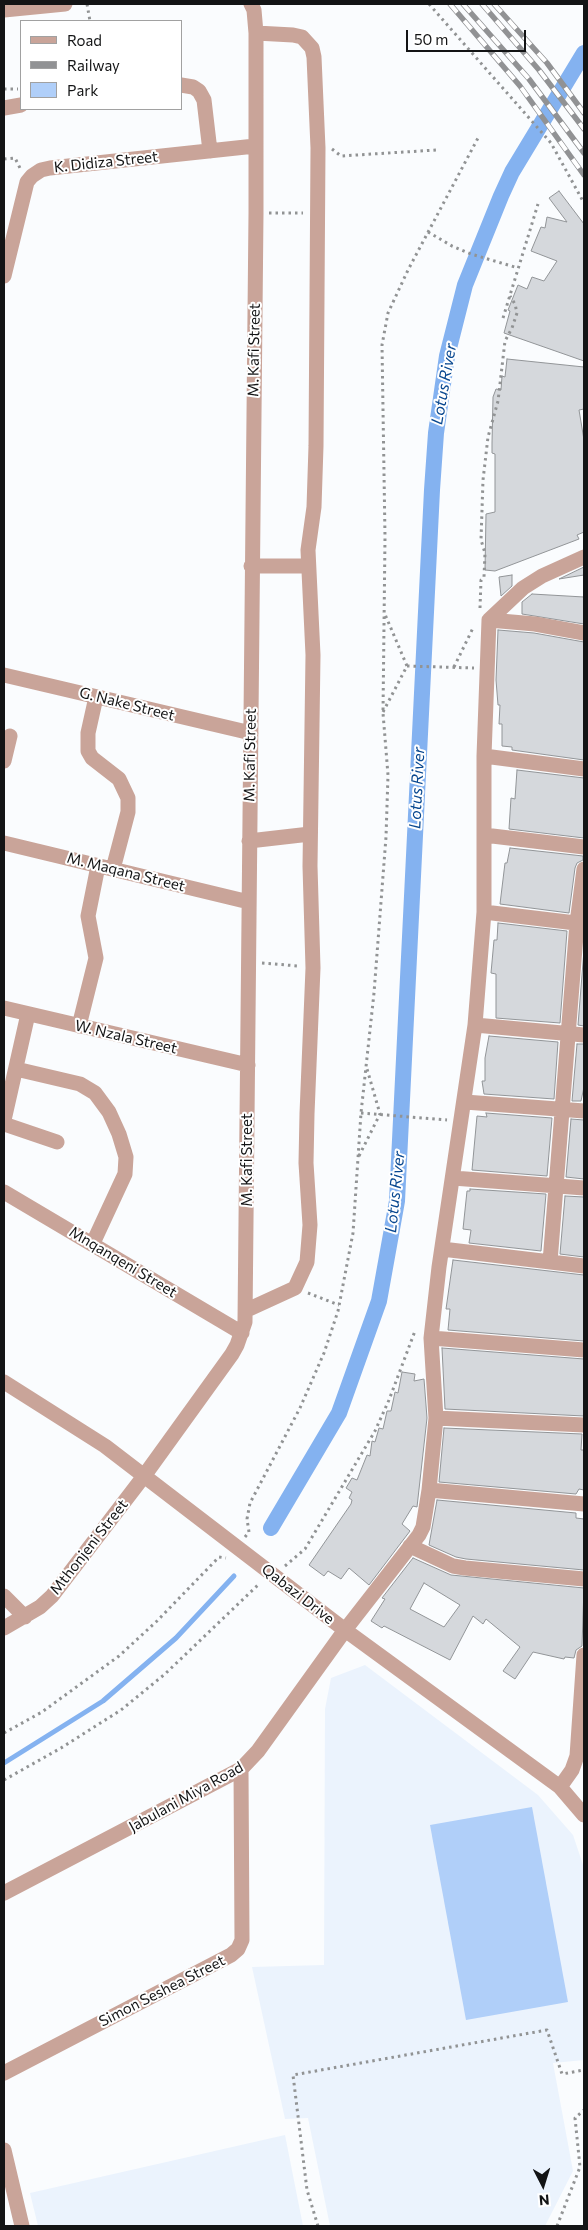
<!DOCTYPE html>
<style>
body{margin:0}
#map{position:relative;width:588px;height:2230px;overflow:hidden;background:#fafcfe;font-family:Commissioner,sans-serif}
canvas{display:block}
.frame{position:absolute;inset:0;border:5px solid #131415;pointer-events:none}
.legend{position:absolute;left:20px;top:20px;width:162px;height:90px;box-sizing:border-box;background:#fff;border:1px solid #a1a1a1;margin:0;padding:6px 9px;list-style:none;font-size:15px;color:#131415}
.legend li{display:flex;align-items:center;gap:10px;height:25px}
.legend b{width:25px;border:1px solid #a1a1a1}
.north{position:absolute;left:518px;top:2160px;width:50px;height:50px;-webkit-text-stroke:4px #fff;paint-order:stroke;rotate:175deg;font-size:14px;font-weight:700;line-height:20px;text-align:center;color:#131415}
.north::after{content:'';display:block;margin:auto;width:18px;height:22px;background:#131415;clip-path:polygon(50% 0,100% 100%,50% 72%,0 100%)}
.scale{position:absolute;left:406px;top:30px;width:120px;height:22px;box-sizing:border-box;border:2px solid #131415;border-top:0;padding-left:6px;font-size:15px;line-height:18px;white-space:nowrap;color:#131415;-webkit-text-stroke:4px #fff;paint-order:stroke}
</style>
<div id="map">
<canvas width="588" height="2230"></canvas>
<div class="frame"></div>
<ul class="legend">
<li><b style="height:6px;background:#c9a499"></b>Road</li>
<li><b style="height:6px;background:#919294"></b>Railway</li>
<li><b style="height:14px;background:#b0cff9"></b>Park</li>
</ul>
<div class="north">N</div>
<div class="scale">50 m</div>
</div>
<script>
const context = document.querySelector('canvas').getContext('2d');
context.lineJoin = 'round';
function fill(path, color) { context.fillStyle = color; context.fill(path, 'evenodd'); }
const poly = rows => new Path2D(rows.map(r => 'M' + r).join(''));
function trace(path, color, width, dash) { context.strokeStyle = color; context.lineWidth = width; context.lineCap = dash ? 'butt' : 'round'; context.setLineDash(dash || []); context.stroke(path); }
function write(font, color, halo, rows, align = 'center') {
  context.font = font + ' Commissioner,sans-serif'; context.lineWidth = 4; context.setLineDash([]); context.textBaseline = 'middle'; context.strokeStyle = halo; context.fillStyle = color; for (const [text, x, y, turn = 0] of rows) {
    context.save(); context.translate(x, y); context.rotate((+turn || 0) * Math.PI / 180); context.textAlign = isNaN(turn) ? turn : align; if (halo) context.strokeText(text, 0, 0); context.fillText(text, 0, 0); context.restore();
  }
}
const built = poly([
 [365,1665,538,1795,573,1835,584,1868,584,2060,553,2063,573,2171,545,2226,330,2226,308,2118,285,2119,252,1967,324,1965,325,1709,331,1678],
 [285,2135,303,2226,38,2226,30,2193]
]);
const green = poly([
 [532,1807,568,2002,466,2020,430,1825]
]);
const stream = poly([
 [4,1763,103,1701,176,1638,234,1576]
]);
const canal = poly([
 [271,1528,339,1413,379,1301,397,1201,432,490,436,433,447,356,465,285,501,196,512,172,584,53]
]);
const building = poly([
 [559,191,584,224,584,361,504,333,510,311,508,310,518,285,527,289,532,277,544,281,557,261,531,251,541,227,545,228,547,217,567,222,549,198,559,191],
 [507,359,584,367,584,409,579,410,584,440,584,532,577,535,579,539,495,571,485,570,486,514,495,512,495,454,492,453,492,443,493,397,496,389,501,390,502,376,505,377,507,359],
 [584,567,584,575,559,579,584,567],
 [512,575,512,586,501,596,499,577,512,575],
 [532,594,584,597,584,624,522,614,522,602,532,594],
 [498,630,534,633,584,642,584,760,512,750,512,747,502,746,502,724,499,724,500,705,498,705,496,680,498,630],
 [517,770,584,778,584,838,509,829,511,798,515,799,517,770],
 [510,848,583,856,583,860,577,863,575,868,569,913,500,904,505,863,507,863,510,848],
 [498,923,567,931,560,1023,496,1018,496,974,491,973,494,940,497,940,498,923],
 [584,950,584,1026,578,1025,584,950],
 [489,1036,558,1042,554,1099,484,1094,482,1081,485,1081,485,1058,489,1036],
 [577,1044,584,1044,584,1087,581,1101,572,1101,577,1044],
 [486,1113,552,1118,547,1176,472,1170,477,1116,487,1117,486,1113],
 [571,1119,584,1120,584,1179,566,1177,571,1119],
 [470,1189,546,1194,541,1251,469,1243,471,1230,463,1229,467,1191,470,1191,470,1189],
 [565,1196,584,1197,584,1257,560,1254,565,1196],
 [453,1260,584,1275,584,1341,448,1330,450,1309,446,1309,453,1260],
 [442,1348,584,1359,584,1416,445,1409,442,1348],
 [402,1372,415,1374,414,1381,424,1379,427,1418,417,1507,413,1506,402,1524,410,1531,369,1585,349,1568,341,1579,328,1571,324,1576,309,1565,351,1504,352,1500,349,1498,352,1492,346,1488,352,1478,357,1480,367,1455,370,1456,372,1441,375,1442,379,1428,383,1429,387,1411,391,1411,395,1392,398,1393,402,1372],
 [444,1428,582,1434,581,1450,584,1450,584,1490,579,1489,576,1494,439,1482,444,1428],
 [437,1500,576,1513,576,1518,584,1519,584,1570,466,1559,456,1557,429,1545,437,1500],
 [413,1558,451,1575,584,1588,582,1646,576,1650,574,1658,565,1657,564,1659,533,1652,515,1679,503,1671,520,1647,486,1619,483,1624,473,1616,450,1660,384,1626,382,1628,371,1621,385,1599,382,1598,413,1558],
 [424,1583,460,1605,444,1627,410,1609,424,1583]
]);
const path = poly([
 [87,4,90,21],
 [429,4,551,143,584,203],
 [4,89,18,89],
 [332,149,341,156,436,150],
 [4,159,15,158,20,168],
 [269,213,303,213],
 [428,232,452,246,471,254,518,268],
 [503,318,538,204],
 [480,608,481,580,484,577,485,553,481,540,483,480,488,437,498,401,505,341,512,328,517,313,515,304,510,296],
 [407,666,474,668],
 [454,667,473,628],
 [383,712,407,666,384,612],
 [262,963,298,966],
 [361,1113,447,1120],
 [359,1156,380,1114,367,1069],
 [308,1293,339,1305],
 [245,1537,249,1532,247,1519,250,1503,300,1408,324,1353,338,1311,353,1233,361,1113,374,993,386,837,388,775,383,713,385,537,382,345,388,313,408,270,478,138],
 [285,1566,305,1549,375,1431,389,1400,415,1331],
 [4,1733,42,1712,119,1656,157,1621,219,1557,226,1558],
 [4,1780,61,1748,121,1710,165,1674,260,1583],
 [318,2226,307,2190,293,2075,547,2030,562,2074,584,2070],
 [557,2226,580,2167,575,2118,584,2110]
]);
const minor = poly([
 [4,10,65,4],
 [181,85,193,87,199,91,204,100,210,151],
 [4,108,21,105],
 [4,276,27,182,32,176,41,170,50,168,255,146],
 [251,566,308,566],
 [489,620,535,624,584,633],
 [4,675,251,733],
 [96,697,88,733,88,751,92,758,119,779,128,798,128,812,113,869],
 [484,756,584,769],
 [4,761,10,736],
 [484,835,584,847],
 [249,841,310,834],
 [4,843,249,902],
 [484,912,584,924],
 [4,1008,248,1065],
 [475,1025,584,1035],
 [79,1026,96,958,88,916,98,866],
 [16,1069,80,1084,95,1093,109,1112,119,1134,126,1157,125,1174,93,1243],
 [465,1102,584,1111],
 [4,1120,28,1014],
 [4,1124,57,1142],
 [453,1178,584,1188],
 [4,1192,242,1333],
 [442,1249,584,1266],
 [550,1262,577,923,584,869],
 [247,1310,295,1288,307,1262,310,1225,306,1163,307,1114,313,968,310,866,313,655,308,550,314,507,316,446,318,148,314,57,312,48,302,37,293,35,256,33],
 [431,1338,584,1350],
 [4,1382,105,1446,345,1630,560,1787,584,1815],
 [436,1418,584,1425],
 [429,1490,584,1504],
 [410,1546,453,1566,465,1568,584,1579],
 [4,1596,25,1617],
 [4,1628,40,1607,52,1596,144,1476,232,1354,237,1345,245,1322,256,213,256,33,254,10,251,4],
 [560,1787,572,1770,577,1756,584,1655],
 [4,1893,241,1769,258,1751,345,1630,419,1535,423,1527,429,1490,436,1418,431,1338,439,1267,475,1025,484,912,484,756,489,620,523,588,542,576,584,557],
 [4,2073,231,1955,238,1949,242,1940,241,1769],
 [4,2150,22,2226]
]);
const rail = poly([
 [450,4,520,86,584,175],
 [463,4,529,79,584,153],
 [482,4,539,70,584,129],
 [494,4,547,63,584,113]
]);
const streetNames = [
 ["K. Didiza Street",106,162,-6],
 ["M. Kafi Street",254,350,-89],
 ["G. Nake Street",127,704,14],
 ["M. Kafi Street",250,755,-89],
 ["M. Maqana Street",126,872,14],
 ["W. Nzala Street",126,1037,13],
 ["M. Kafi Street",247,1160,-90],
 ["Mnqanqeni Street",123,1262,31],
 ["Mthonjeni Street",89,1547,-52],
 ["Qabazi Drive",298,1594,38],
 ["Jabulani Miya Road",186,1797,-29],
 ["Simon Seshea Street",162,1991,-27]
];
const waterNames = [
 ["Lotus River",444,384,-80],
 ["Lotus River",417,788,-87],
 ["Lotus River",395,1192,-84]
];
fill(built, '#ebf3fd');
fill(green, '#b0cff9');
trace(stream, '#84b2f0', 5);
trace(canal, '#84b2f0', 16);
fill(building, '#d5d8dc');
trace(building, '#929598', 1);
trace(path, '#919394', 3, [2.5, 4]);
trace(minor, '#c9a499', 15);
trace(rail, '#919294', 5.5);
trace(rail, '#fff', 4, [11]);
write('15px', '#131415', '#fff', streetNames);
write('italic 16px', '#094890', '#fff', waterNames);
</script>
